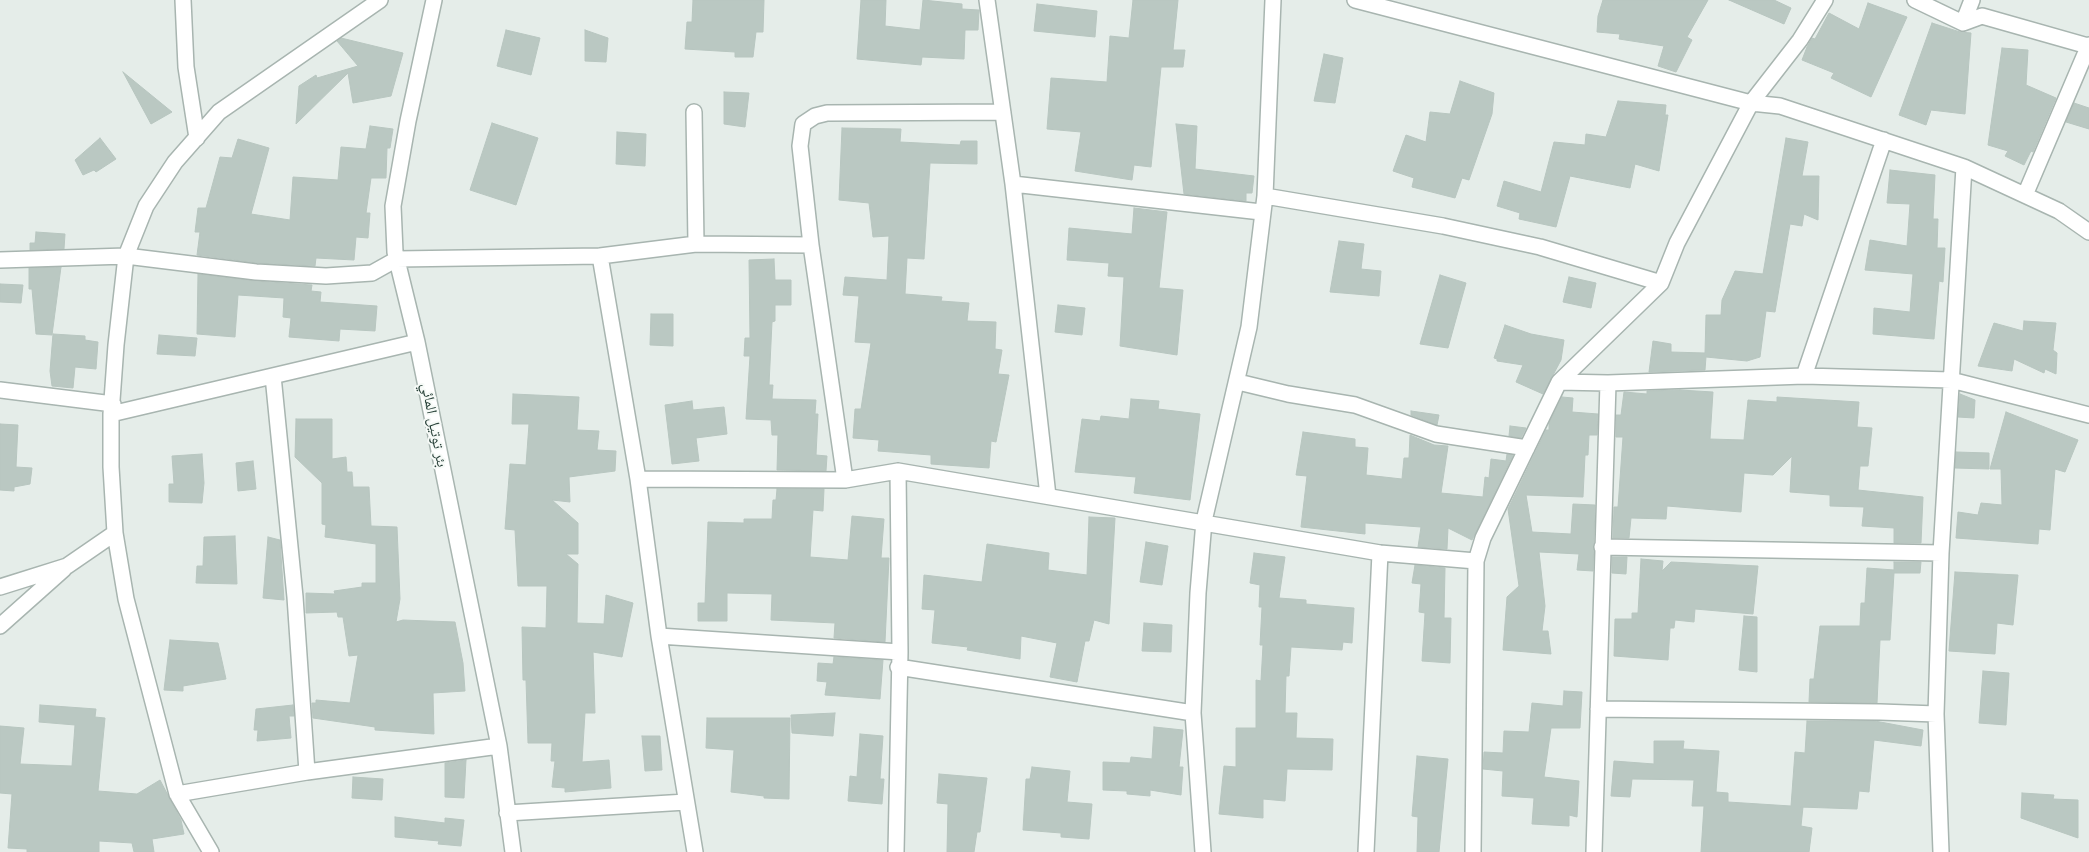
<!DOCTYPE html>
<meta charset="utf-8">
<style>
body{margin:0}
canvas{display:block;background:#e5ede9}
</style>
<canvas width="2089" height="852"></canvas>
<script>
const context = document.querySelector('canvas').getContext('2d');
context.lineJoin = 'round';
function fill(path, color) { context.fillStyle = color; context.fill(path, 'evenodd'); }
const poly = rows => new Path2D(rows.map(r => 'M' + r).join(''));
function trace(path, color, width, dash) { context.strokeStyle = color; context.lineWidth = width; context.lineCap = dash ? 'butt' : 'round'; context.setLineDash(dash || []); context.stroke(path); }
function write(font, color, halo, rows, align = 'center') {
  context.font = font + ' Quicksand,"Noto Naskh Arabic",sans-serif'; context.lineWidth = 4; context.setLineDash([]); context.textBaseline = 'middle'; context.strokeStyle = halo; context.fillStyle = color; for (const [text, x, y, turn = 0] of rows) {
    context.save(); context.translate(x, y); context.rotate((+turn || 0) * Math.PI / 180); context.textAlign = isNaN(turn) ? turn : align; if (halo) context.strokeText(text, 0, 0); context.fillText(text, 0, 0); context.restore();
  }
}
const building = poly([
 [693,0,764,0,763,32,756,32,753,57,735,57,735,52,685,49,687,22,692,22,693,0],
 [861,0,886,0,885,26,920,30,923,0,962,4,962,9,979,10,978,30,965,30,964,59,922,57,921,65,857,59,861,0],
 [1133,0,1178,0,1173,50,1185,50,1183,67,1161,67,1151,167,1134,165,1132,180,1075,171,1081,132,1047,129,1051,78,1107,82,1110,36,1129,38,1133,0],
 [1603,0,1708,0,1687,37,1692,40,1676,72,1658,66,1664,46,1619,39,1620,34,1597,32,1598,16,1603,0],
 [1729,0,1774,0,1791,8,1784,24,1729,0],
 [1868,3,1907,17,1871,97,1831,78,1834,73,1802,60,1807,47,1812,38,1815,39,1829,13,1859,29,1868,3],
 [1037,4,1097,11,1095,37,1034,31,1037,4],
 [1932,23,1960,32,1971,33,1965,114,1931,110,1926,125,1899,115,1932,23],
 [506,30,540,38,531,75,497,66,506,30],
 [585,30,608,38,606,62,585,61,585,30],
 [341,38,403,53,391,96,353,103,348,73,296,124,299,86,316,75,317,78,358,66,337,41,341,38],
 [2002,48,2028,50,2026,85,2056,98,2033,152,2031,151,2024,165,2005,156,2008,151,1988,145,2002,48],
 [1324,54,1343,58,1335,103,1314,101,1324,54],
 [123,72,172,112,151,124,123,72],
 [1460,81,1494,93,1492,114,1469,180,1462,178,1455,198,1412,187,1414,178,1393,171,1406,135,1426,142,1430,112,1450,114,1460,81],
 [724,92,749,93,745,127,724,124,724,92],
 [1618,101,1666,105,1665,115,1668,115,1659,171,1635,164,1630,188,1570,176,1556,227,1519,219,1520,213,1497,206,1504,181,1541,192,1554,142,1585,145,1586,134,1606,137,1618,101],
 [2074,103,2089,108,2089,129,2066,122,2074,103],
 [492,123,538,138,516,205,470,190,492,123],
 [1176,124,1197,126,1195,169,1254,176,1252,193,1246,193,1246,201,1184,194,1176,124],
 [370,126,393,129,390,148,387,148,386,178,371,178,366,213,370,213,368,238,356,237,354,260,316,258,315,266,257,263,197,255,200,232,195,232,198,208,206,208,220,157,232,158,238,139,269,148,251,214,290,220,293,177,338,180,341,147,366,149,370,126],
 [842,128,901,129,900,142,960,145,961,141,977,141,977,164,930,163,924,259,907,258,905,294,942,297,941,301,969,303,967,321,996,322,995,349,1002,350,998,374,1009,375,996,442,991,441,989,468,931,464,931,455,878,451,879,440,853,438,855,409,861,409,871,343,855,342,859,296,843,295,845,277,887,280,889,236,873,237,869,203,839,200,842,128],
 [617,132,646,134,645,166,616,164,617,132],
 [100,138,116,159,96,172,94,170,83,175,75,160,100,138],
 [1786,138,1808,142,1802,176,1819,176,1818,220,1804,214,1802,226,1790,224,1775,312,1766,311,1760,357,1747,361,1706,357,1705,370,1649,372,1653,341,1671,344,1671,352,1705,353,1706,315,1721,315,1722,300,1735,271,1763,274,1786,138],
 [1890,170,1935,175,1933,219,1938,219,1937,248,1945,248,1943,282,1939,281,1934,339,1873,334,1874,308,1910,312,1913,274,1865,270,1870,240,1907,246,1910,204,1887,203,1890,170],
 [1134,208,1167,212,1159,288,1183,290,1177,355,1120,346,1124,277,1108,276,1109,263,1067,260,1069,228,1132,234,1134,208],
 [36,232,65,234,64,249,30,250,30,243,35,243,36,232],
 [1339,241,1364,244,1361,269,1381,271,1379,296,1330,292,1339,241],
 [774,259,775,280,791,280,791,305,775,305,775,321,772,322,769,385,773,385,772,399,816,400,815,414,818,414,816,455,827,456,826,471,777,470,778,435,772,435,771,420,746,419,750,356,744,356,745,338,750,338,749,260,774,259],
 [61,267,52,335,36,334,32,289,29,289,29,268,61,267],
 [198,274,255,281,312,285,311,291,321,292,320,302,377,306,375,331,340,329,339,341,289,337,291,318,283,317,284,298,238,295,235,337,197,334,198,274],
 [1440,275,1466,283,1448,348,1420,344,1440,275],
 [1569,277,1596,283,1591,308,1563,302,1569,277],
 [0,284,23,285,21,303,0,302,0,284],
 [1058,305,1085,308,1082,335,1055,332,1058,305],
 [651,314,673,314,673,346,650,345,651,314],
 [2024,321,2056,323,2053,350,2057,353,2056,374,2045,369,2044,373,2014,359,2012,371,1978,366,1994,323,2023,331,2024,321],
 [1505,325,1531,334,1564,340,1561,360,1543,394,1516,382,1523,365,1497,361,1497,359,1494,358,1505,325],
 [53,334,85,336,85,340,98,342,96,369,75,367,73,388,52,386,50,371,53,334],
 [159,335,197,338,195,356,157,354,159,335],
 [1680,390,1713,392,1710,439,1744,440,1748,400,1777,402,1777,397,1859,402,1857,427,1872,428,1868,466,1860,466,1858,490,1923,497,1921,543,1894,543,1894,528,1862,526,1864,507,1830,506,1830,495,1790,492,1792,456,1773,475,1744,473,1741,512,1667,506,1666,519,1631,518,1629,538,1613,538,1614,507,1618,507,1623,437,1616,437,1616,415,1621,415,1624,392,1647,394,1647,391,1680,390],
 [513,394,579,397,577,430,599,431,597,450,616,451,615,471,569,477,570,502,552,500,578,523,578,554,566,554,578,564,577,623,604,624,606,595,633,603,622,657,593,652,595,713,585,713,582,762,609,760,611,788,565,792,565,788,552,787,555,761,551,761,552,743,528,743,526,680,523,680,522,627,546,628,547,586,518,586,515,530,505,529,510,464,526,465,529,424,512,424,513,394],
 [1960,394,1975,400,1974,418,1958,417,1960,394],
 [1562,397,1573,398,1572,412,1598,414,1597,435,1589,435,1588,455,1585,455,1583,497,1526,495,1532,532,1571,534,1573,504,1595,505,1593,571,1577,570,1579,554,1539,552,1545,606,1542,631,1548,631,1551,654,1503,650,1507,597,1519,586,1508,509,1546,430,1549,430,1549,423,1562,397],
 [1131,399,1159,401,1158,409,1200,414,1190,500,1134,493,1136,477,1075,472,1082,419,1100,421,1101,416,1129,419,1131,399],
 [692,401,693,410,724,407,727,434,696,438,699,461,672,464,665,405,692,401],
 [1411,411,1439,415,1437,425,1411,415,1411,411],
 [2006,412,2078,440,2065,472,2055,469,2050,530,2039,529,2038,544,1956,538,1958,512,1978,515,1981,503,2002,505,2001,469,1990,469,2006,412],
 [296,419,332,419,332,459,346,457,347,472,352,472,353,487,369,487,371,526,397,527,400,599,396,622,403,620,455,622,463,663,465,691,433,693,434,734,375,730,375,727,313,718,312,703,316,703,316,700,350,703,358,655,349,656,343,617,338,617,337,612,306,613,306,593,335,594,334,591,362,587,362,583,376,583,376,544,325,537,326,525,322,524,322,483,295,457,296,419],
 [0,424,18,425,16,467,32,468,30,484,14,487,14,491,0,490,0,424],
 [1510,426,1526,428,1521,438,1509,436,1510,426],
 [1303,432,1355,439,1355,447,1368,448,1366,475,1402,479,1404,458,1409,458,1410,435,1434,445,1448,446,1441,493,1483,497,1485,477,1489,478,1491,459,1506,461,1507,454,1513,455,1472,540,1448,528,1447,549,1418,547,1421,527,1365,523,1365,534,1301,527,1307,476,1296,475,1303,432],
 [1956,452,1989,453,1989,469,1955,468,1956,452],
 [202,454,204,483,202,503,169,502,169,484,174,484,172,456,202,454],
 [253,461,256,489,238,491,236,463,253,461],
 [777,489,824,489,823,511,813,510,810,557,848,560,852,516,884,519,881,558,889,558,885,642,834,638,835,623,771,620,772,594,727,593,727,621,698,621,698,603,705,603,708,522,744,523,744,519,772,519,773,500,776,500,777,489],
 [1089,517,1115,518,1109,624,1094,620,1089,641,1085,641,1077,682,1050,677,1057,643,1021,636,1020,659,967,650,968,647,932,643,935,610,922,609,924,575,982,582,987,544,1049,553,1048,570,1087,575,1089,517],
 [235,536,237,584,196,583,197,566,203,566,204,537,235,536],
 [268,537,280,540,284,600,263,598,268,537],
 [1146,542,1168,546,1162,585,1140,582,1146,542],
 [1254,553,1285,557,1279,598,1306,600,1306,604,1354,608,1352,643,1343,642,1342,650,1291,647,1289,676,1286,676,1285,713,1297,713,1296,738,1333,739,1332,770,1287,769,1285,801,1263,799,1263,818,1219,814,1224,766,1236,767,1236,728,1256,728,1256,680,1261,681,1263,645,1260,645,1262,607,1259,607,1260,585,1250,583,1254,553],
 [1612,557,1627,557,1626,574,1612,573,1612,557],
 [1641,559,1663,561,1662,571,1671,562,1758,566,1753,614,1695,609,1694,622,1675,620,1674,628,1670,628,1668,660,1614,656,1615,619,1632,619,1632,613,1638,613,1641,559],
 [1894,562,1921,562,1920,573,1894,573,1890,640,1880,640,1877,703,1809,702,1810,679,1814,679,1820,626,1860,626,1861,603,1865,603,1867,568,1894,570,1894,562],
 [1415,565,1445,568,1444,618,1451,618,1450,663,1422,661,1425,613,1419,612,1421,584,1412,583,1415,565],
 [1955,572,2018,575,2013,625,1997,623,1995,654,1949,651,1955,572],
 [1744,616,1757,617,1757,672,1739,670,1744,616],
 [1144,623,1172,625,1171,652,1142,651,1144,623],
 [170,640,218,643,226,679,183,686,183,691,164,690,170,640],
 [834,657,883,660,880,699,825,695,827,682,817,681,818,663,833,664,834,657],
 [1983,671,2009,673,2006,725,1979,723,1983,671],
 [1564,691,1582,692,1580,728,1551,728,1544,777,1579,781,1577,817,1569,815,1569,826,1532,824,1534,798,1502,796,1503,771,1483,769,1484,752,1503,753,1504,731,1529,732,1532,703,1563,706,1564,691],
 [40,705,96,709,95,717,105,718,98,791,137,794,160,780,181,820,184,834,152,839,154,852,134,852,132,843,99,841,99,852,27,852,27,849,8,848,12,794,0,793,0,726,24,728,20,764,72,766,75,725,39,722,40,705],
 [293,705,294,716,289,716,291,738,257,741,258,730,254,730,256,709,293,705],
 [835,713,833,736,792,733,791,715,835,713],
 [707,718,790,718,789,799,764,798,764,796,731,792,734,750,706,748,707,718],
 [1807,721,1875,721,1923,730,1921,746,1874,740,1869,792,1859,791,1857,809,1800,807,1803,807,1801,826,1812,828,1809,852,1701,852,1704,806,1692,806,1694,780,1632,779,1630,797,1611,796,1614,761,1654,764,1654,741,1684,741,1683,749,1719,751,1716,792,1728,793,1728,802,1791,806,1795,752,1805,753,1807,721],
 [1154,727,1183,730,1179,767,1183,767,1181,795,1150,790,1150,796,1127,794,1127,791,1103,790,1103,762,1130,763,1131,757,1152,759,1154,727],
 [860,734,883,736,880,779,884,779,882,804,848,801,850,776,857,777,860,734],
 [642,736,660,736,662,770,645,771,642,736],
 [1417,756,1448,759,1439,852,1417,852,1418,817,1412,816,1417,756],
 [466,760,464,798,445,797,445,763,466,760],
 [1032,767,1070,771,1067,802,1092,804,1089,839,1061,837,1061,833,1023,830,1026,779,1030,779,1032,767],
 [939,774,987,778,980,832,977,832,974,852,947,852,948,804,937,803,939,774],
 [353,777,383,779,382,800,352,798,353,777],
 [2022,793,2054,795,2053,799,2078,800,2078,838,2021,818,2022,793],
 [395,817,445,823,445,818,464,820,461,846,438,844,439,841,395,837,395,817]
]);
const minor = poly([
 [183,0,186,67,197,138],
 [434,0,408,121,393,206,395,252,417,342,499,746,513,852],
 [987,0,1013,184,1048,496],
 [1355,0,1751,103,1780,106,1964,167,2059,211,2089,232],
 [1825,0,1800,40,1751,103,1677,243,1661,283,1559,382,1608,383,1804,376,1951,380,2089,415],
 [1915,0,1963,23,1982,16,2088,46],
 [1963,23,1972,0],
 [694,112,696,244],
 [1013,184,1261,212],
 [2025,195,2089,45],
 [1265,196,1443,226,1540,247,1661,283],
 [600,256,638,479,659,636,695,852],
 [0,260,126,256,256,272,326,276,372,273,397,259,600,256,696,244,811,245],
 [273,376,295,597,307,772],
 [1804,376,1884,140],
 [1238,382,1288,394,1355,405,1436,434,1527,448],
 [0,390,113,404],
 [111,414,417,342],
 [898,471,1380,553,1476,561,1483,538,1559,382],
 [638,479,845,480,898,471,900,652,896,852],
 [845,480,811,245,800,146,803,124,815,116,827,113,1003,112],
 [1602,547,1941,553],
 [0,587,67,566,115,533],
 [0,626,64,569],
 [659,636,900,652],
 [898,667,1193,713],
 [1598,709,1880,712,1936,714],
 [177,794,307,772,499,746],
 [507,813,686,802],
 [211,852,177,794,126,599,115,533,111,467,111,414,116,345,126,256,146,206,175,162,219,112,380,0],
 [1203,852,1193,713,1198,593,1204,521,1249,327,1265,196,1273,0],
 [1366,852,1380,553],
 [1473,852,1476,561],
 [1594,852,1608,383],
 [1941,852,1936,714,1941,553,1964,167]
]);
const streetNames = [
 ["بئر توتيل المائي",434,425,79]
];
fill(building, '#bac8c2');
trace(building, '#b8c6c0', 1);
trace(minor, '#a8b5b0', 18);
trace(minor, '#fff', 15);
write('15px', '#253e36', '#f6faf7', streetNames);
</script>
